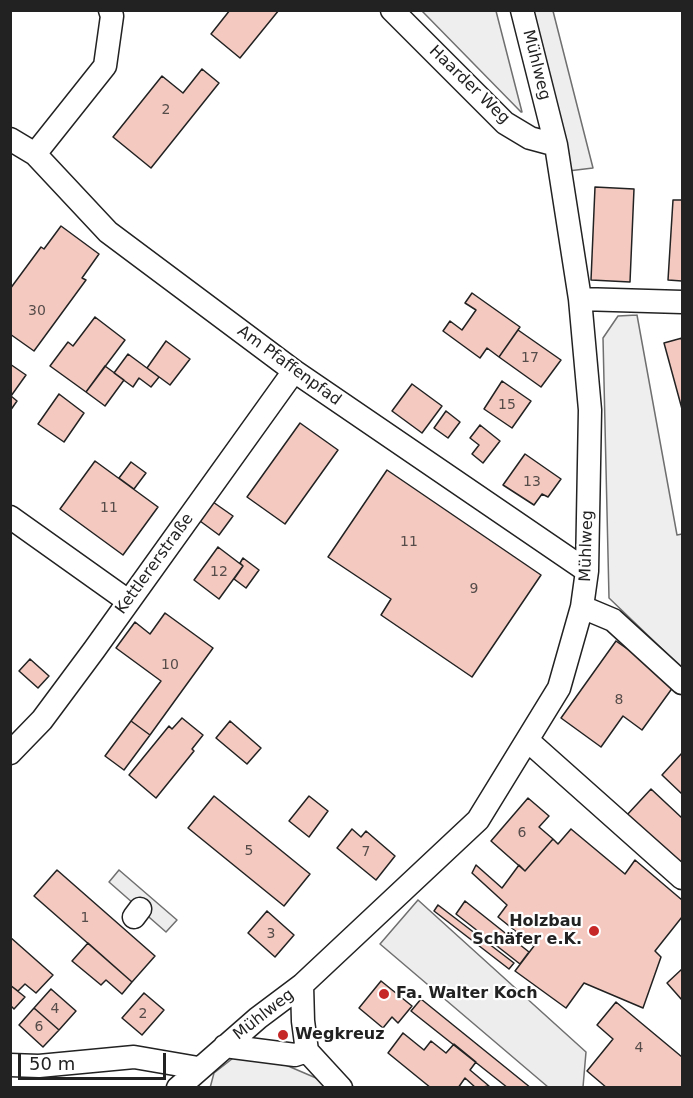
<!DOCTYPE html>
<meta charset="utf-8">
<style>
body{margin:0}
#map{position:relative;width:693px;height:1098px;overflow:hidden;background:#fff;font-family:"DejaVu Sans",sans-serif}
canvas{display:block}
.frame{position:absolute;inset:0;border:12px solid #222;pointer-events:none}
.scale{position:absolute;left:18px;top:1053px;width:148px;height:27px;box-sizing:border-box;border:3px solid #222;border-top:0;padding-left:8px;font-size:18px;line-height:21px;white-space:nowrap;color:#222;-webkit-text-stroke:4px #fff;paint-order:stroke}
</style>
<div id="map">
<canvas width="693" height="1098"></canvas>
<div class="frame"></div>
<div class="scale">50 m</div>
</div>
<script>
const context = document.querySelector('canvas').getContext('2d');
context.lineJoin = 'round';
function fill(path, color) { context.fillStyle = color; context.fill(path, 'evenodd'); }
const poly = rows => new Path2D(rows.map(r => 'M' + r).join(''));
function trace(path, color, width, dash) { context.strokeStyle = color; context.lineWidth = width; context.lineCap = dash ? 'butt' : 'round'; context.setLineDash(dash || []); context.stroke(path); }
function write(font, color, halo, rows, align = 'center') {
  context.font = font + ' "DejaVu Sans",sans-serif'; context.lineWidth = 4.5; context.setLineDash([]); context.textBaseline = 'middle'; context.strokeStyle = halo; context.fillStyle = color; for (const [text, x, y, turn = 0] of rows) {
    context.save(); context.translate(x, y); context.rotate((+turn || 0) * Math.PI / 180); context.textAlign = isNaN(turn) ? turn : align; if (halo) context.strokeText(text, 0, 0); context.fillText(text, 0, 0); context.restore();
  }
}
const green = poly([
 [422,11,496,11,522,112,521,112,422,11],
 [532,11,553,11,593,168,568,171,532,11],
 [637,315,677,535,682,534,682,668,609,598,603,338,618,316,637,315],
 [246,1048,323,1081,330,1088,210,1088,214,1073,246,1048]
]);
const parking = poly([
 [119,870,177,920,166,932,109,882,119,870],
 [418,900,586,1052,583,1087,548,1087,380,944,418,900]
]);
const building = poly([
 [230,10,279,10,240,58,211,34,230,10],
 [202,69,219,83,151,168,113,137,162,76,183,93,202,69],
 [595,187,634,189,630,282,591,280,595,187],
 [673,200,682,200,682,281,668,280,673,200],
 [61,226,99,254,82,278,86,280,34,351,10,334,10,289,41,247,44,249,61,226],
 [472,293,520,327,499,357,487,348,480,358,443,331,450,321,462,330,476,310,465,303,472,293],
 [95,317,125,340,86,392,50,366,68,342,73,346,95,317],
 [518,330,561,360,541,387,499,357,518,330],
 [682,338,682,409,664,343,682,338],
 [166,341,190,359,170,385,147,368,166,341],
 [128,354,159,377,151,387,139,378,133,387,114,373,128,354],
 [10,364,26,375,11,396,17,401,10,411,10,364],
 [105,366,124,380,105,406,86,392,105,366],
 [502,381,531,401,512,428,484,409,502,381],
 [412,384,442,406,422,433,392,411,412,384],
 [59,394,84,413,64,442,38,424,59,394],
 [446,411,460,422,448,438,434,428,446,411],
 [300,423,338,450,285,524,247,497,300,423],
 [480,425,500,441,483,463,472,454,479,445,470,438,480,425],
 [525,454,561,479,548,497,542,494,534,505,503,485,525,454],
 [95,461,158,507,123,555,60,509,95,461],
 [131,462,146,473,134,489,119,478,131,462],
 [387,470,541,575,472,677,381,615,391,599,328,557,387,470],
 [213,502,233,516,219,535,200,521,213,502],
 [218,547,243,566,219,599,194,580,218,547],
 [243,558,259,570,246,588,234,579,243,566,240,563,243,558],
 [165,613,213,648,150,735,131,721,161,681,116,648,135,622,150,634,165,613],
 [616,641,676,683,642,730,623,716,601,747,561,718,616,641],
 [30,659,49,676,38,688,19,671,30,659],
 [182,718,203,735,192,749,194,751,156,798,129,775,169,726,172,729,182,718],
 [131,721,150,735,124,770,105,756,131,721],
 [230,721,261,748,247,764,216,738,230,721],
 [682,753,682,794,662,775,682,753],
 [651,789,682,818,682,867,626,816,651,789],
 [214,796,310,874,284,906,188,828,214,796],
 [309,796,328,811,309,837,289,821,309,796],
 [528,798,549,816,539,827,553,839,525,871,491,841,528,798],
 [352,829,361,837,366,831,395,856,376,880,337,848,352,829],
 [571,829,625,874,635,860,682,900,682,917,655,951,661,957,643,1008,584,983,566,1008,515,971,534,946,498,917,507,905,472,873,476,865,502,888,519,865,525,871,553,839,558,844,571,829],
 [57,870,155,956,132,982,34,896,57,870],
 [465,901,529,952,520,964,456,914,465,901],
 [438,905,514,963,509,969,434,911,438,905],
 [267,911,294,935,275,957,248,933,267,911],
 [10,937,53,975,36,993,25,984,18,991,10,985,10,937],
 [88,943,132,982,122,994,106,980,101,985,72,961,88,943],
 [682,969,682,1000,667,983,682,969],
 [381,981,412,1006,398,1023,392,1017,383,1028,359,1008,381,981],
 [10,985,25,997,14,1009,10,1005,10,985],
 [51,989,76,1011,59,1030,34,1008,51,989],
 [144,993,164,1010,142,1035,122,1018,144,993],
 [421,999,531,1088,508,1088,411,1011,421,999],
 [616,1002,682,1057,682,1088,607,1088,587,1071,613,1039,597,1025,616,1002],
 [34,1008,59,1030,43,1047,19,1025,34,1008],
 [403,1033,424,1050,431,1041,446,1053,454,1044,476,1062,470,1070,489,1086,476,1088,465,1078,458,1088,431,1088,388,1053,403,1033]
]);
const minor = poly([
 [392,10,505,123,530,138,556,145],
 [10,139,35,154,108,232,294,371,587,571],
 [35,154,105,66,112,16,110,10],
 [580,299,682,302],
 [10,517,128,601],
 [582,607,613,620,682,683],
 [527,740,682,878],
 [10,753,42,720,94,650,294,371],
 [134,917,140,909],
 [302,985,303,1021,307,1051,341,1088],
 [225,1046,295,1055,307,1051],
 [10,1065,39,1066,134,1057,198,1068],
 [178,1088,258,1018,302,985,478,820,559,688,582,607,587,571,590,410,580,299,556,145,522,10]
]);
const markers = [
 [594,931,6,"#c62828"],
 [384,994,6,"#c62828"],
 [283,1035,6,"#c62828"]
];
const numberNames = [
 ["2",166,110],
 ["30",37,311],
 ["17",530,358],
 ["15",507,405],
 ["13",532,482],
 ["11",109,508],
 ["11",409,542],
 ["12",219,572],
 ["9",474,589],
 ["10",170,665],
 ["8",619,700],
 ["6",522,833],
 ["5",249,851],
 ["7",366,852],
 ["1",85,918],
 ["3",271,934],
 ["4",55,1009],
 ["2",143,1014],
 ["6",39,1027],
 ["4",639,1048]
];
const streetNames = [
 ["Mühlweg",536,65,76],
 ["Haarder Weg",469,85,44],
 ["Am Pfaffenpfad",289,366,36],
 ["Mühlweg",587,546,-88],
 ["Kettlererstraße",155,564,-54],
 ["Mühlweg",264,1015,-38]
];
const poiNames = [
 ["Holzbau",582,922,"right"],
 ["Schäfer e.K.",582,940,"right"],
 ["Fa. Walter Koch",396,994],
 ["Wegkreuz",295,1035]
];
fill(green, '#eee');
trace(green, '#6f6f6f', 1.5);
fill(parking, '#ededed');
trace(parking, '#6f6f6f', 1.5);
fill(building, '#f3c9c0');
trace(building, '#222', 1.5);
trace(minor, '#222', 25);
trace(minor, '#fff', 22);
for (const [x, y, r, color] of markers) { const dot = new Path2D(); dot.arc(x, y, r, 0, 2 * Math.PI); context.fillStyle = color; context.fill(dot); trace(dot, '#fff', 2); }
write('14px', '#564c4a', null, numberNames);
write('16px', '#222', '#fff', streetNames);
write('bold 16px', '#222', '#fff', poiNames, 'left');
</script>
